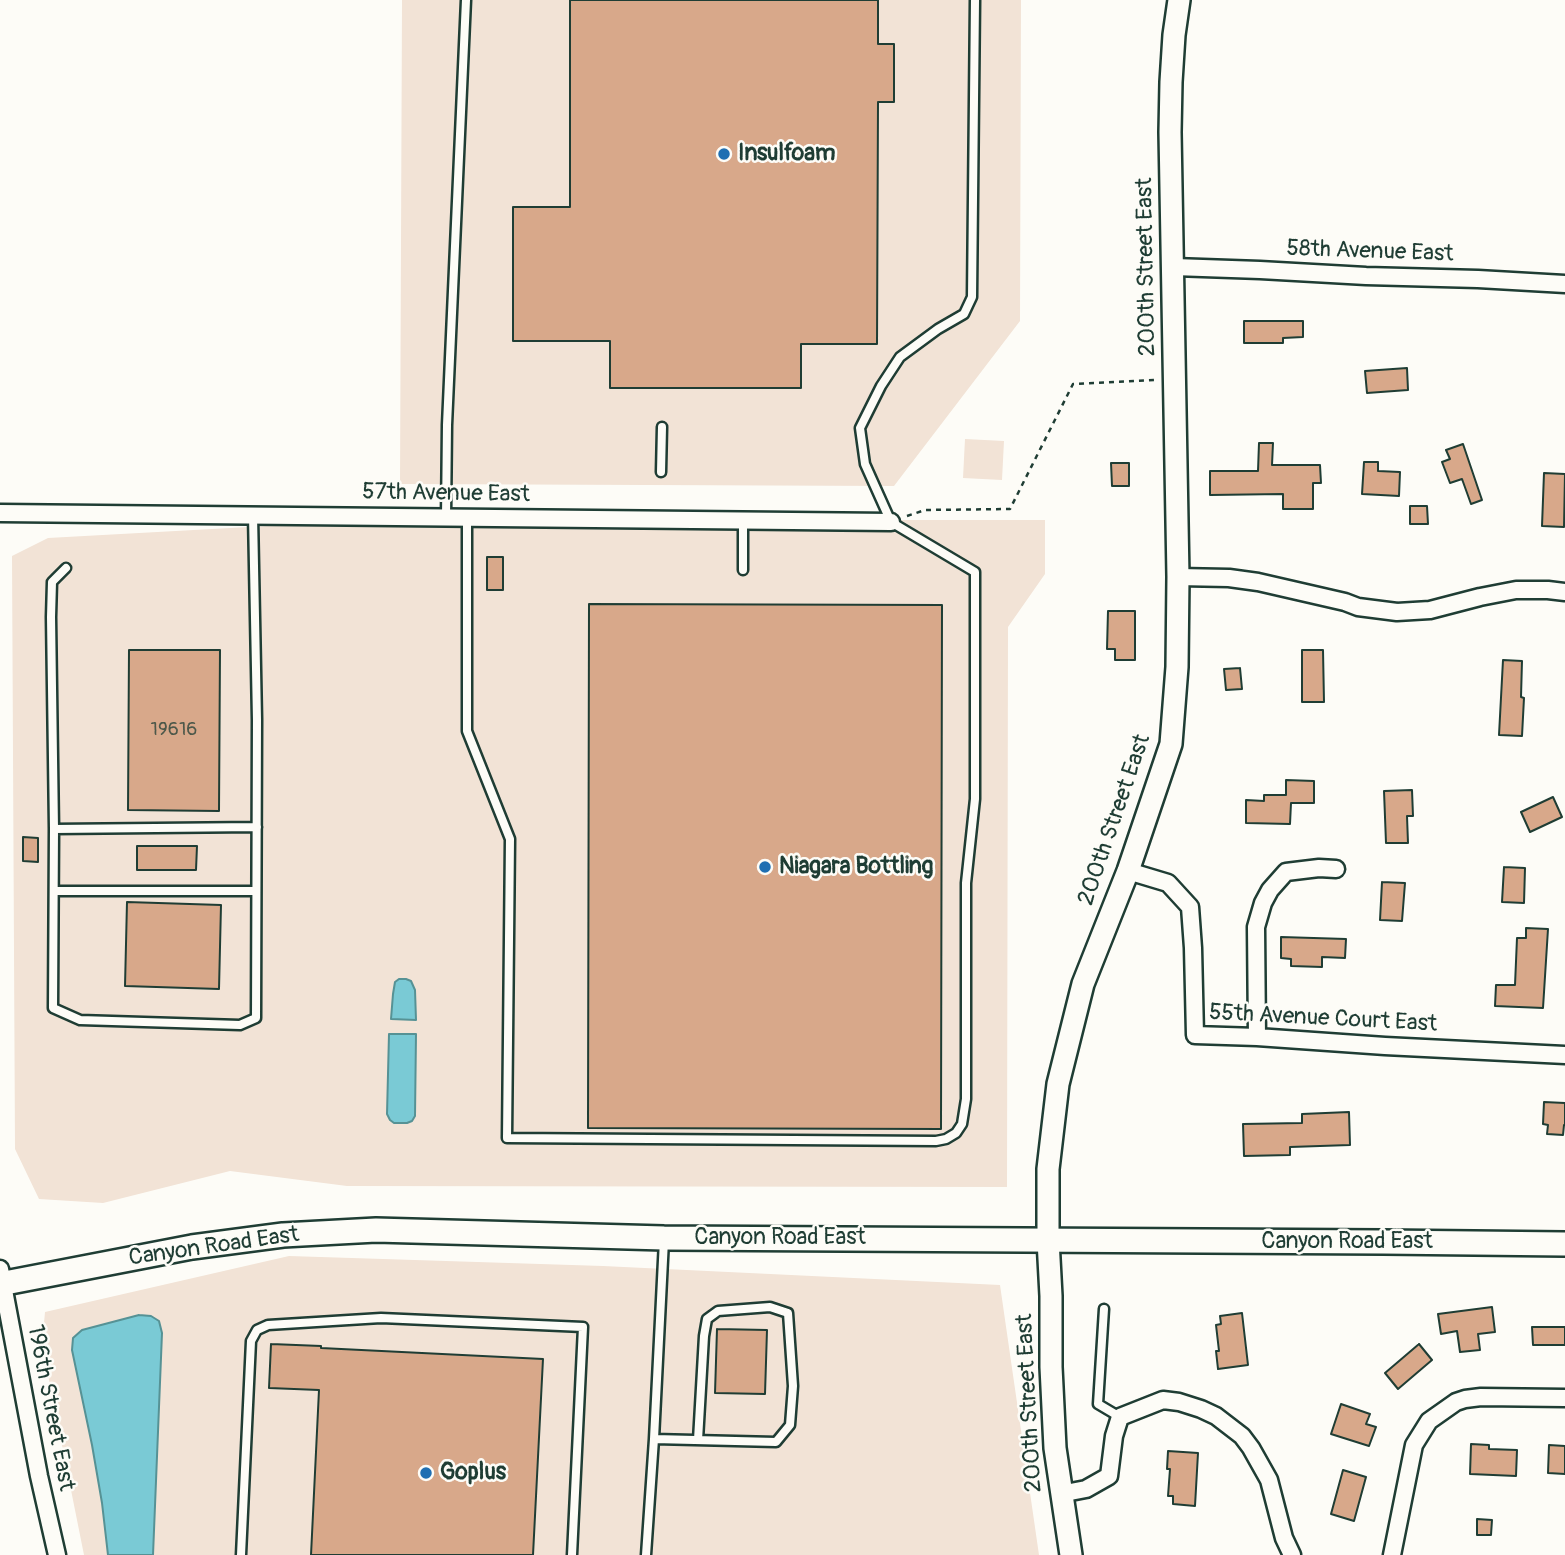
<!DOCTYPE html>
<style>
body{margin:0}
canvas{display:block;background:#fdfcf7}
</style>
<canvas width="1565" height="1555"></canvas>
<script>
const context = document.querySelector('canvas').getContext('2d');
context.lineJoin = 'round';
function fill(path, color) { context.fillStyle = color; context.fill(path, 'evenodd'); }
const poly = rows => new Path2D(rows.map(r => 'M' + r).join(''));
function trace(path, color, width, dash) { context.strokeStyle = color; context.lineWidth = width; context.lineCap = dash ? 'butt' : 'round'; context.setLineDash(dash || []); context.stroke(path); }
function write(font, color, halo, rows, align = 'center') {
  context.font = font + ' Pangolin,sans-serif'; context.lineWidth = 5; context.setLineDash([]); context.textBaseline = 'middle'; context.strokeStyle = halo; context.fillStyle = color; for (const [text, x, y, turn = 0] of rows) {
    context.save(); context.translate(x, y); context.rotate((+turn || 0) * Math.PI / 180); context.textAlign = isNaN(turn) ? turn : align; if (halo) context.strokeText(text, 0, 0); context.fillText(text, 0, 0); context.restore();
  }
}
const built = poly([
 [402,0,1021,0,1020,321,894,486,400,484],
 [965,439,1004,441,1002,480,963,478],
 [376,520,1045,520,1045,574,1008,627,1007,1187,347,1186,230,1171,103,1203,39,1199,15,1149,12,556,48,538],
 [289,1256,603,1266,1000,1285,1039,1555,84,1555,42,1345,45,1312]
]);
const water = poly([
 [399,979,406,979,411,981,415,990,416,1020,391,1019,393,994,395,982,399,979],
 [389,1034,416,1034,415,1116,412,1121,407,1123,394,1123,390,1120,387,1114,389,1034],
 [139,1315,151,1316,159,1321,162,1333,153,1555,108,1555,102,1503,92,1445,72,1350,73,1338,82,1330,139,1315]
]);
const building = poly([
 [570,0,878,0,878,44,894,44,894,102,878,102,877,344,801,344,801,388,610,388,610,341,513,341,513,207,570,207,570,0],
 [1244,321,1303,321,1303,337,1283,338,1283,343,1244,343,1244,321],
 [1407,368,1408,390,1367,393,1365,371,1407,368],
 [1259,443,1273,443,1272,465,1320,465,1321,483,1313,483,1313,509,1283,509,1283,494,1210,495,1210,471,1258,471,1259,443],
 [1463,444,1482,500,1471,504,1462,479,1450,483,1442,462,1450,459,1446,450,1463,444],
 [1364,462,1378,462,1378,471,1400,472,1399,496,1362,494,1364,462],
 [1111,463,1129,463,1129,486,1112,486,1111,463],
 [1544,473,1565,474,1564,527,1542,526,1544,473],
 [1410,506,1427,506,1428,524,1410,524,1410,506],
 [487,557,503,557,503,590,487,590,487,557],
 [589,604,942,605,941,1129,588,1128,589,604],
 [1108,611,1135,611,1135,660,1115,660,1115,649,1107,649,1108,611],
 [129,650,220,650,219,811,128,810,129,650],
 [1302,650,1323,650,1324,702,1302,702,1302,650],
 [1503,660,1522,661,1521,697,1524,698,1522,736,1499,735,1503,660],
 [1240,668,1242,689,1226,690,1224,669,1240,668],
 [1286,780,1314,781,1314,803,1291,803,1290,824,1246,823,1246,800,1264,801,1264,795,1286,795,1286,780],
 [1412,790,1413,816,1407,816,1408,843,1386,843,1384,791,1412,790],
 [1553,797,1562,817,1530,832,1521,812,1553,797],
 [23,837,38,838,38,862,23,861,23,837],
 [137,846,197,846,196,870,137,870,137,846],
 [1504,867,1525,868,1524,903,1502,902,1504,867],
 [1382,882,1405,883,1402,921,1380,920,1382,882],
 [127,902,221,905,219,989,125,986,127,902],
 [1526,928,1548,929,1543,1008,1495,1006,1496,985,1515,985,1517,938,1526,938,1526,928],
 [1281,937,1346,939,1345,958,1322,957,1322,967,1291,966,1291,959,1281,958,1281,937],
 [1544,1102,1565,1103,1565,1125,1564,1125,1563,1135,1547,1134,1548,1125,1543,1124,1544,1102],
 [1349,1112,1350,1145,1290,1147,1290,1155,1244,1156,1243,1124,1302,1123,1302,1114,1349,1112],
 [1492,1307,1495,1332,1478,1334,1480,1350,1460,1352,1457,1331,1441,1334,1438,1314,1492,1307],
 [1242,1313,1248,1365,1218,1369,1216,1351,1219,1351,1216,1325,1221,1324,1220,1316,1242,1313],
 [1532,1327,1565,1327,1565,1345,1533,1345,1532,1327],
 [717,1329,767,1330,765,1394,715,1393,717,1329],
 [271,1344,321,1346,321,1348,543,1359,533,1555,311,1555,319,1390,269,1388,271,1344],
 [1419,1344,1432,1360,1398,1389,1385,1373,1419,1344],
 [1341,1404,1370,1414,1366,1424,1376,1427,1369,1446,1331,1434,1341,1404],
 [1471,1444,1489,1445,1489,1449,1517,1450,1516,1476,1470,1474,1471,1444],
 [1549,1445,1565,1446,1565,1474,1548,1473,1549,1445],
 [1168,1451,1198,1453,1195,1506,1173,1504,1173,1496,1168,1496,1170,1469,1167,1469,1168,1451],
 [1343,1470,1366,1477,1354,1521,1331,1514,1343,1470],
 [1477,1519,1492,1520,1491,1535,1477,1535,1477,1519]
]);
const path = poly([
 [907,516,925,510,1010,509,1073,384,1155,380]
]);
const service = poly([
 [661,472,662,427],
 [446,517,447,425,466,0],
 [467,517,467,731,510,839,507,1138,936,1141,946,1139,956,1133,962,1124,966,1099,966,883,975,799,975,572,891,522,865,464,860,428,881,386,900,357,938,329,964,314,972,297,975,0],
 [66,568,52,582,51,617,54,829,53,1008,80,1020,240,1025,256,1018,257,720,253,515],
 [743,570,743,520],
 [54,829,257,827],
 [54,891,256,891],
 [1104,1309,1098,1404,1120,1417],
 [654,1439,776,1442,790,1425,793,1386,788,1313,770,1307,718,1311,707,1319,704,1336,698,1440],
 [241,1555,251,1341,257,1330,268,1325,381,1318,583,1327,572,1555],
 [646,1555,654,1439,664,1240]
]);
const minor = poly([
 [1174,267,1260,270,1366,276,1478,279,1565,284],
 [0,513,891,522],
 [1178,577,1229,578,1258,582,1345,602,1358,607,1397,612,1430,610,1480,597,1516,590,1548,590,1565,592],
 [1128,871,1168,883,1190,907,1193,948,1195,1035,1257,1037,1385,1046,1565,1055],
 [1257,1037,1256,927,1263,903,1270,890,1286,872,1319,868,1336,869],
 [0,1269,39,1476,57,1555],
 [1060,1494,1086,1489,1109,1476,1114,1436,1120,1417,1163,1400,1179,1402,1201,1409,1216,1416,1242,1436,1251,1448,1269,1480,1284,1538,1292,1555],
 [1392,1555,1414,1445,1429,1421,1456,1402,1465,1399,1481,1397,1565,1398]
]);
const tertiary = poly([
 [1071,1555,1055,1448,1051,1367,1051,1296,1048,1240,1048,1169,1058,1084,1083,984,1128,871,1171,744,1177,667,1178,577,1170,132,1171,82,1174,35,1179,0]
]);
const secondary = poly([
 [0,1284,192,1247,283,1235,376,1230,664,1238,1383,1242,1565,1244]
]);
const markers = [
 [724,154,7,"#1f6fb2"],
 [765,867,7,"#1f6fb2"],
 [426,1473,7,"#1f6fb2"]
];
const numberNames = [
 ["19616",174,730]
];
const poiNames = [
 ["Insulfoam",738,154],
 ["Niagara Bottling",779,867],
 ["Goplus",440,1473]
];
const streetNames = [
 ["58th Avenue East",1370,252,2],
 ["200th Street East",1147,267,-91],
 ["57th Avenue East",446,494,1],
 ["200th Street East",1115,820,-71],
 ["55th Avenue Court East",1323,1019,3],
 ["Canyon Road East",780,1238],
 ["Canyon Road East",1347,1242],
 ["Canyon Road East",214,1247,-8],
 ["200th Street East",1030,1403,-93],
 ["196th Street East",50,1408,79]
];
fill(built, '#f2e3d6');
fill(water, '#7acad5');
trace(water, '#569295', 2);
fill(building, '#d8a88a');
trace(building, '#1f3d34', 2);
trace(service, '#1f3d34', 13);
trace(minor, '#1f3d34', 21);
trace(tertiary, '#1f3d34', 26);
trace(secondary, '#1f3d34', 28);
trace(path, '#1f3d34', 2.5, [5, 5]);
trace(service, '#fdfcf7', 8);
trace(minor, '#fdfcf7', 16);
trace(tertiary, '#fdfcf7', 21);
trace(secondary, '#fdfcf7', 23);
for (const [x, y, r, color] of markers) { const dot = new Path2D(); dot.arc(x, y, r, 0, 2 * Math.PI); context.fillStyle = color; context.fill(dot); trace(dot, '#fdfcf7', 2.5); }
write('19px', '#4d584a', null, numberNames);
write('bold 23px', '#1f3d34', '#fdfcf7', poiNames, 'left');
write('23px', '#1f3d34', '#fdfcf7', streetNames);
</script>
